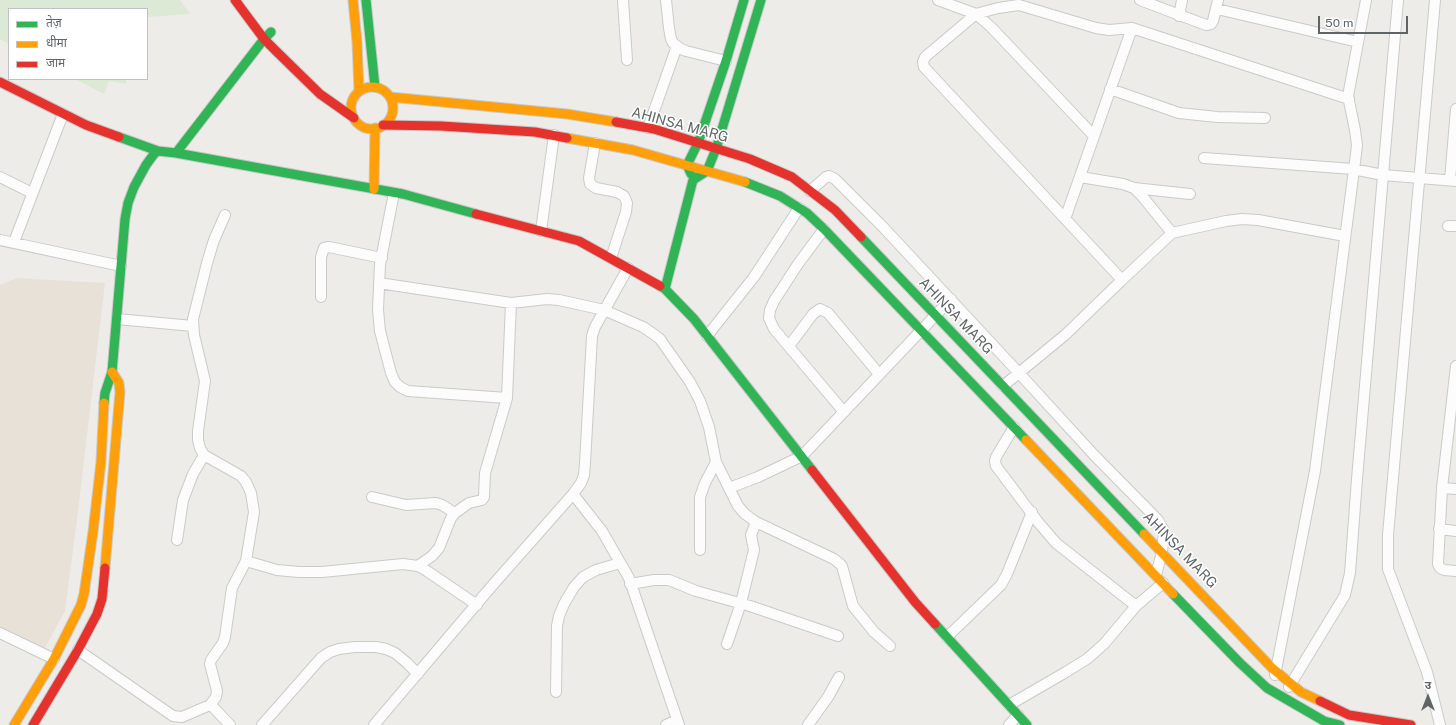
<!DOCTYPE html>
<meta charset="utf-8">
<style>
body{margin:0}
#map{position:relative;width:1456px;height:725px;overflow:hidden;background:#eeece9;font-family:"Public Sans","Noto Sans Devanagari",sans-serif}
canvas{display:block}
.legend{position:absolute;left:8px;top:8px;width:140px;height:72px;box-sizing:border-box;background:#fff;border:1px solid #bfc1c2;margin:0;padding:5px 7px;list-style:none;font-size:12px;color:#5f6467}
.legend li{display:flex;align-items:center;gap:8px;height:20px}
.legend b{width:20px;border:1px solid #bfc1c2}
.north{position:absolute;left:1408px;top:677px;width:40px;height:40px;-webkit-text-stroke:3px #fff;paint-order:stroke;rotate:0deg;font-size:11px;font-weight:700;line-height:16px;text-align:center;color:#5f6467}
.north::after{content:'';display:block;margin:auto;width:14px;height:18px;background:#5f6467;clip-path:polygon(50% 0,100% 100%,50% 72%,0 100%)}
.scale{position:absolute;left:1318px;top:16px;width:90px;height:18px;box-sizing:border-box;border:2px solid #5f6467;border-top:0;padding-left:5px;font-size:12px;line-height:14px;white-space:nowrap;color:#5f6467;-webkit-text-stroke:3px #fff;paint-order:stroke}
</style>
<div id="map">
<canvas width="1456" height="725"></canvas>
<ul class="legend">
<li><b style="height:5px;background:#30b455"></b>तेज़</li>
<li><b style="height:5px;background:#ff9f0a"></b>धीमा</li>
<li><b style="height:5px;background:#e5322d"></b>जाम</li>
</ul>
<div class="north">उ</div>
<div class="scale">50 m</div>
</div>
<script>
const context = document.querySelector('canvas').getContext('2d');
context.lineJoin = 'round';
function fill(path, color) { context.fillStyle = color; context.fill(path, 'evenodd'); }
const poly = rows => new Path2D(rows.map(r => 'M' + r).join(''));
function trace(path, color, width, dash) { context.strokeStyle = color; context.lineWidth = width; context.lineCap = dash ? 'butt' : 'round'; context.setLineDash(dash || []); context.stroke(path); }
function write(font, color, halo, rows, align = 'center') {
  context.font = font + ' "Public Sans",sans-serif'; context.lineWidth = 3; context.setLineDash([]); context.textBaseline = 'middle'; context.strokeStyle = halo; context.fillStyle = color; for (const [text, x, y, turn = 0] of rows) {
    context.save(); context.translate(x, y); context.rotate((+turn || 0) * Math.PI / 180); context.textAlign = isNaN(turn) ? turn : align; if (halo) context.strokeText(text, 0, 0); context.fillText(text, 0, 0); context.restore();
  }
}
const commercial = poly([
 [17,278,105,283,77,520,65,611,45,648,0,628,0,285]
]);
const green = poly([
 [0,0,180,0,190,14,147,17,147,9,9,9,9,44,0,39],
 [75,79,126,79,126,84,109,81,104,94]
]);
const street = poly([
 [623,0,627,60],
 [666,0,669,28,671,39,673,43,681,49,686,51,726,61],
 [938,0,976,14,991,27,1094,136],
 [1140,0,1206,25,1211,24,1213,21,1218,0],
 [1435,0,1388,535,1388,569,1427,672,1440,725],
 [1217,9,1358,42],
 [1179,16,1182,0],
 [1110,89,1179,113,1217,117,1265,118],
 [648,128,677,46],
 [595,143,589,178,590,184,596,188,617,192,624,196,627,203,626,212,611,258],
 [1204,158,1353,169,1383,175,1456,181],
 [0,177,32,193],
 [1080,177,1123,184,1134,188,1142,196,1172,233],
 [1450,180,1456,109],
 [1134,188,1190,194],
 [810,191,826,177,829,176,835,179,883,227,1019,373,1094,455,1158,520,1164,531,1162,552,1156,575],
 [394,193,380,264,378,310,380,331,391,373,395,382,400,387,408,391,507,398],
 [1065,219,1132,28],
 [1448,226,1456,226],
 [824,229,798,264,774,301,770,310,769,318,774,329,844,412],
 [541,231,554,135],
 [0,240,121,266],
 [14,242,63,114],
 [1122,280,1172,233,1226,221,1242,219,1258,220,1345,236],
 [379,283,511,303,547,299,559,300,604,310,643,327,652,333,660,339,690,382,700,401,709,427,716,462,738,506,745,514,756,522,834,559,839,563,842,566,853,606,874,632,890,646],
 [321,297,321,257,324,248,329,247,382,258],
 [117,319,193,326],
 [707,336,754,277,799,208],
 [789,346,813,314,820,309,828,313,879,374],
 [1456,366,1442,488,1438,564,1440,568,1444,570,1456,571],
 [1003,386,1065,335,1122,280,924,67,923,62,925,57,976,14,998,8,1019,5,1096,28,1109,30,1132,28,1349,99],
 [1014,427,996,457,995,461,996,466,1038,522,1056,543,1136,606],
 [729,488,758,477,802,456,951,299],
 [1442,488,1456,489],
 [573,494,602,531,629,578,679,725],
 [372,497,406,505,436,503,442,505,455,513],
 [1439,529,1456,531],
 [177,540,183,500,193,474,204,455],
 [700,550,700,497,705,483,716,462],
 [246,561,277,570,299,572,322,572,403,564,418,566,427,571,477,605],
 [418,566,432,556,439,548,451,518,455,513,469,503,482,500,484,497,485,473,507,398,511,303],
 [630,584,654,580,669,580,696,591,750,606,838,636],
 [0,633,54,659],
 [947,637,1001,585,1007,574,1032,512],
 [727,644,741,603,754,550,751,535,756,522],
 [78,650,173,716,182,717,210,705,213,707,230,725],
 [1275,675,1315,471,1356,154,1357,145,1355,130,1348,96,1366,0],
 [1289,687,1345,595,1350,573,1357,479,1398,0],
 [556,692,557,626,559,616,564,604,574,587,583,577,596,570,620,563],
 [210,705,216,697,217,691,210,664,211,660,223,643,225,637,232,588,246,561,254,512,251,493,246,482,241,476,204,455,200,448,198,440,198,431,205,381,194,335,193,319,207,263,214,240,225,215],
 [1009,705,1066,672,1087,659,1104,644,1136,606,1163,583],
 [262,725,321,658,330,652,339,649,355,647,376,647,386,649,395,653,406,662,418,674],
 [374,725,491,587,573,494,581,483,584,475,585,463,592,336,595,327,628,268],
 [666,725,677,720],
 [808,725,828,697,839,677],
 [1009,725,1018,715]
]);
const fast = poly([
 [366,0,375,87],
 [119,137,158,151,176,153,403,194,476,214],
 [176,153,264,39,271,32],
 [691,174,687,165,698,143,726,61,744,0],
 [693,180,707,171,716,149,761,0],
 [745,182,780,196,807,213,824,229,1026,440],
 [861,237,1144,534],
 [660,286,665,289,694,319,812,470],
 [665,289,693,180],
 [104,403,105,393,112,372,125,219,128,203,134,187,146,165,154,154,158,151],
 [1173,594,1240,663,1267,688,1324,721,1340,725],
 [935,624,1027,725]
]);
const slow = poly([
 [353,0,357,42,359,91],
 '351 108a21 21 0 1 1 42 0a21 21 0 1 1-42 0Z',
 [390,97,567,114,616,122],
 [567,138,633,150,745,182],
 [374,189,375,128],
 [1026,440,1173,594],
 [1144,534,1272,668,1301,692,1320,701],
 [105,568,120,392,119,383,112,372],
 [14,725,54,659,81,605,84,594,93,532,101,462,104,403]
]);
const jam = poly([
 [235,0,264,39,276,51,320,94,354,118],
 [0,82,86,125,119,137],
 [616,122,654,129,750,159,792,177,835,210,861,237],
 [383,125,441,126,535,132,567,138],
 [476,214,579,241,660,286],
 [812,470,915,602,935,624],
 [1320,701,1349,715,1411,725],
 [33,725,78,650,97,614,102,599,105,568]
]);
const streetNames = [
 ["AHINSA MARG",680,125,15],
 ["AHINSA MARG",956,316,46],
 ["AHINSA MARG",1180,550,46]
];
fill(commercial, '#e7e1d8');
fill(green, '#dbe9d5');
trace(street, '#cacaca', 12);
trace(fast, '#c8c9c8', 11);
trace(slow, '#c8c9c8', 11);
trace(jam, '#c8c9c8', 11);
trace(street, '#fcfcfc', 10);
trace(fast, '#30b455', 9);
trace(slow, '#ff9f0a', 9);
trace(jam, '#e5322d', 9);
write('14px', '#5f6467', '#fff', streetNames);
</script>
